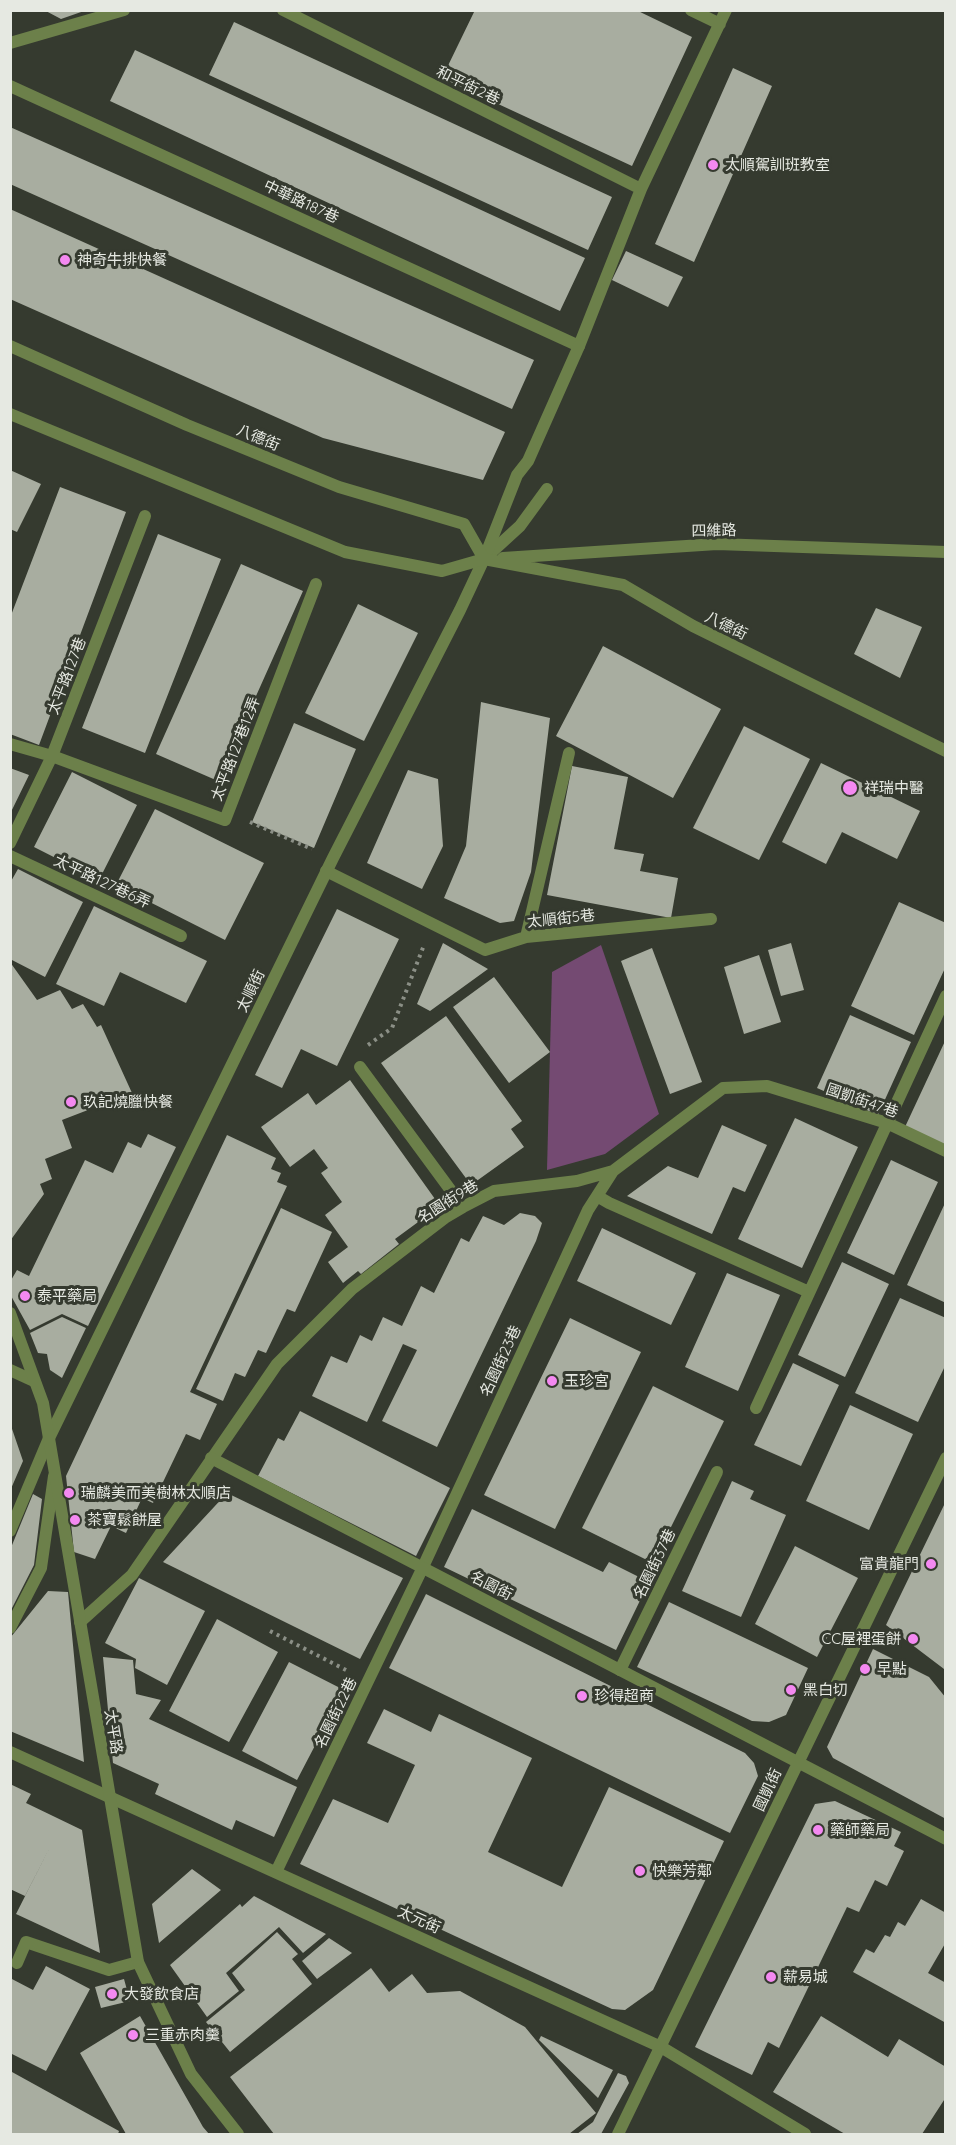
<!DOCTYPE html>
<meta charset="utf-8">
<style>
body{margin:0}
#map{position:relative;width:956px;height:2145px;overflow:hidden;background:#353a2f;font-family:Quicksand,sans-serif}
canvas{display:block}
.frame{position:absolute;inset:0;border:12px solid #e6e9e2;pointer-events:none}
</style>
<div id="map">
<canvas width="956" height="2145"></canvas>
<div class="frame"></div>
</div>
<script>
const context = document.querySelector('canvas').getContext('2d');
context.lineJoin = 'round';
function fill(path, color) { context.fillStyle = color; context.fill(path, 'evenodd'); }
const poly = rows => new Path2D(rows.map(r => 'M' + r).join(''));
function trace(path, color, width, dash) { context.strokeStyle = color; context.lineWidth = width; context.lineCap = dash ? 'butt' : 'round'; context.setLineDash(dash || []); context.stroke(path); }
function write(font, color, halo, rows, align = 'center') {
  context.font = font + ' Quicksand,"Noto Sans TC",sans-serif'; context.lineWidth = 6; context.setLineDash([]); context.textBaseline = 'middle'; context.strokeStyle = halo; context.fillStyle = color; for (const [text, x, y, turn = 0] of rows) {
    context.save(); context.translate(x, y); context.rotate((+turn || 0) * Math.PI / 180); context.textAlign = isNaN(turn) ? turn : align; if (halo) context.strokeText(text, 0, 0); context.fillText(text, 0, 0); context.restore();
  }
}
const green = poly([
 [601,945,659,1114,605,1154,547,1170,552,972]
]);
const building = poly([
 [44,10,84,10,84,11,61,19],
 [475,10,636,10,692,37,632,166,442,78],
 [234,22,612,197,588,250,209,75],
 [135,50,585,258,560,311,110,101],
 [733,68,772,86,694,262,655,244],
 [10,127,534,360,512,409,10,184],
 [10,209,505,432,483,480,323,438,10,299],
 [626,251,683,277,668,307,612,280],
 [10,470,41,484,17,532,10,529],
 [60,487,126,512,39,745,10,734,10,618],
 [158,534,221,559,145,753,82,728],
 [241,564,303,591,218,781,156,754],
 [358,604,418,633,364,741,305,713],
 [876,608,922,627,900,678,854,654],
 [603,646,721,709,673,798,556,736],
 [481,702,550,718,531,872,514,921,500,923,444,898,466,846],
 [294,723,356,749,314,848,252,822],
 [744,726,810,759,759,860,693,828],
 [821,763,920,811,897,859,842,832,826,864,782,842],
 [572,766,628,777,614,849,644,854,640,871,678,878,671,918,547,895],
 [10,768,29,775,10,814],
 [408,770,438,779,443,846,422,889,367,863],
 [72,772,137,805,99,880,34,847],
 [155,809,264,863,225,940,116,885],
 [18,869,83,902,45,977,10,959,10,883],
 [899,902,946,923,946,966,914,1035,851,1006],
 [94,906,207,961,186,1003,120,972,104,1006,56,984],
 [337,909,399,939,337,1066,301,1049,282,1088,255,1075],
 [443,943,488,969,430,1011,417,1004],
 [791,943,804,990,781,996,768,950],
 [652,948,702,1082,670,1094,621,961],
 [759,955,781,1022,744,1034,724,967],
 [10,962,37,1000,60,990,72,1009,83,1004,97,1027,101,1025,132,1093,62,1120,72,1148,45,1159,52,1179,40,1184,44,1194,10,1241],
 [494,977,550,1052,509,1083,453,1007],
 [850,1015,911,1042,878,1115,817,1088],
 [446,1016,522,1121,511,1129,524,1147,471,1185,381,1063],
 [946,1039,946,1146,905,1127],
 [350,1080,440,1206,395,1239,399,1244,361,1274,358,1271,343,1283,328,1262,348,1247,325,1215,342,1202,321,1173,328,1168,314,1149,290,1167,261,1127,308,1093,316,1105],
 [795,1118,858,1147,802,1268,738,1239],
 [722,1125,767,1145,745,1192,733,1187,712,1234,627,1196,668,1166,698,1178],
 [148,1134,176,1147,88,1326,62,1314,30,1330,10,1294,10,1282,17,1270,29,1276,85,1160,113,1173,128,1142,141,1148],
 [227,1135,276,1158,271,1169,281,1173,277,1182,287,1186,190,1392,217,1404,200,1440,186,1434,153,1503,142,1498,126,1533,111,1526,95,1559,74,1552,66,1476],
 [891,1160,938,1182,894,1275,847,1253],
 [946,1201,946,1303,907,1285],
 [281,1208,332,1232,295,1312,287,1309,266,1353,258,1350,245,1377,235,1373,223,1401,196,1389],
 [520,1213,535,1216,542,1223,536,1241,437,1447,382,1421,417,1350,403,1344,367,1422,312,1396,331,1356,347,1363,360,1335,372,1341,383,1317,402,1326,421,1286,434,1293,461,1238,469,1242,483,1216,504,1225],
 [602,1228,696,1273,671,1325,577,1281],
 [842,1262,889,1284,845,1377,798,1355],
 [727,1273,780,1295,738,1391,685,1367],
 [900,1298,946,1318,946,1364,918,1422,855,1393],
 [62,1317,86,1328,62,1378,50,1370,47,1354,38,1353,30,1333],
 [570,1318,641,1352,555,1529,484,1495],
 [793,1363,839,1385,801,1466,754,1445],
 [653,1386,724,1421,653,1563,582,1528],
 [850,1405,913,1434,869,1530,806,1501],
 [300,1411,450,1488,416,1556,258,1476,278,1438,284,1441],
 [10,1423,23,1461,10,1491],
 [732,1481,754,1491,750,1499,786,1515,741,1617,682,1591],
 [227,1493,403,1578,360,1659,163,1562],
 [33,1494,42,1499,34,1565,10,1612,10,1550],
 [946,1501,946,1667,944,1669,886,1625],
 [472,1509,603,1572,609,1562,649,1582,616,1650,444,1567],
 [795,1546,858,1578,817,1657,755,1624],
 [139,1578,205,1611,167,1685,135,1668,136,1659,105,1643],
 [48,1591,68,1592,84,1762,10,1731,10,1638],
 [426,1594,745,1753,754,1763,758,1776,730,1833,389,1668],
 [669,1602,808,1668,786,1715,769,1722,752,1721,637,1667],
 [217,1619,278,1652,229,1742,169,1711],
 [873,1649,929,1677,946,1698,946,1819,833,1758,827,1747],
 [103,1657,133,1660,136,1694,161,1700,149,1719,297,1787,274,1837,236,1820,232,1830,155,1794,159,1784,113,1763],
 [289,1662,344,1690,297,1780,242,1751],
 [384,1709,431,1732,439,1714,532,1758,488,1852,562,1887,609,1787,724,1841,653,1990,625,2010,612,2009,300,1864,333,1799,388,1823,415,1765,367,1743],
 [10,1784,31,1794,26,1803,82,1830,100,1953,16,1914,52,1843,25,1896,10,1889],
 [835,1801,901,1832,894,1846,904,1851,887,1886,875,1880,859,1912,847,1907,779,2048,768,2042,752,2075,695,2047,815,1804],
 [192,1869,221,1890,159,1943,152,1904],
 [254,1896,326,1934,303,1953,279,1927,226,1973,239,1991,207,2017,170,1965,240,1904,242,1907],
 [921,1899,946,1913,946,1942,928,1973,946,1983,946,2023,853,1972,866,1949,874,1953,885,1935,890,1937,898,1922,905,1926],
 [277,1932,298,1954,292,1959,312,1984,230,2052,206,2022,245,1990,232,1973],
 [329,1938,352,1953,317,1979,302,1961],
 [46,1966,90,1989,46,2071,10,2053,10,1978,33,1990],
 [371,1968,389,1992,412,1974,427,1993,460,1991,525,2027,596,2113,569,2134,274,2134,230,2077],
 [124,1979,130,2001,101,2008,95,1987],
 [140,2016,203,2127,209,2134,126,2134,80,2053],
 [821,2016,888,2057,899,2039,946,2067,946,2097,922,2134,845,2134,773,2092],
 [541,2036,613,2070,598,2098,539,2040],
 [12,2072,119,2131,118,2134,10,2134],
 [618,2073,626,2076,629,2083,601,2134,577,2134,593,2122]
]);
const path = poly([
 [250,822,312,849],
 [368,1045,392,1028,424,945],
 [270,1631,346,1670]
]);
const service = poly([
 [283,10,641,189],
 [691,10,720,24],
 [10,86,579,346,641,189,726,10],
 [484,559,520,526,547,489],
 [10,744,52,756,225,820,316,584],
 [10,843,52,756,145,516],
 [10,856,181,936],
 [326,871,485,950,526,937,711,919],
 [526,937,569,753],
 [360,1067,463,1207],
 [597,1196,609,1203,809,1292],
 [10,1370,34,1381],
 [756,1408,946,996],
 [80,1622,132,1575,277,1364,352,1289,446,1217,463,1207,494,1191,577,1181,613,1171,723,1088,767,1086,887,1123,946,1151],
 [10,1628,41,1568,54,1476],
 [620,1670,717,1472],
 [276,1872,423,1567,588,1210,613,1171],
 [17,1963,26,1942,109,1970,138,1962],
 [661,2047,805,2134]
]);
const minor = poly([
 [10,43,124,10],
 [211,1458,946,1839],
 [10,1531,49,1438,333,858,460,610,484,559,517,475,528,461,579,346],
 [10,1752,661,2047],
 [618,2134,946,1458]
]);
const tertiary = poly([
 [10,346,187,425,339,487,464,524,484,559],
 [10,414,345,552,442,571,484,559,623,585,693,626,946,751],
 [503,558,717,544,946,552],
 [10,1313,43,1403,138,1962,191,2074,238,2134]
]);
const markers = [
 [713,165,6,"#f489f1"],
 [65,260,6,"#f489f1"],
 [850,788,8,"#f489f1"],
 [71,1102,6,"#f489f1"],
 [25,1296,6,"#f489f1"],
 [552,1381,6,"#f489f1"],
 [69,1493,6,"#f489f1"],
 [75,1520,6,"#f489f1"],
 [931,1564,6,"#f489f1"],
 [913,1639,6,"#f489f1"],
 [865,1669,6,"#f489f1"],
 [791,1690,6,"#f489f1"],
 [582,1696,6,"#f489f1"],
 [818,1830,6,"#f489f1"],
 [640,1871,6,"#f489f1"],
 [771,1977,6,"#f489f1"],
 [112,1994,6,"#f489f1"],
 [133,2035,6,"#f489f1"]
];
const streetNames = [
 ["和平街2巷",468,86,26],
 ["中華路187巷",301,202,25],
 ["八德街",258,438,22],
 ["四維路",714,531,-1],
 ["八德街",726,626,26],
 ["太平路127巷",67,676,-69],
 ["太平路127巷12弄",236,749,-69],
 ["太平路127巷6弄",102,882,25],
 ["太順街5巷",561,919,-6],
 ["太順街",251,991,-64],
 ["國凱街47巷",862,1101,19],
 ["名園街9巷",448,1202,-32],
 ["名園街23巷",501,1361,-65],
 ["名園街37巷",655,1564,-64],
 ["名園街",491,1586,27],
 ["名園街22巷",336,1713,-64],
 ["太平路",113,1732,81],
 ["國凱街",768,1790,-65],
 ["太元街",419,1920,24]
];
const poiNames = [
 ["太順駕訓班教室",725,165],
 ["神奇牛排快餐",77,260],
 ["祥瑞中醫",864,788],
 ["玖記燒臘快餐",83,1102],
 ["泰平藥局",37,1296],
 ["玉珍宮",564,1381],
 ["瑞麟美而美樹林太順店",81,1493],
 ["茶寶鬆餅屋",87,1520],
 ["富貴龍門",919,1564,"right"],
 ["CC屋裡蛋餅",901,1639,"right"],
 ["早點",877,1669],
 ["黑白切",803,1690],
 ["珍得超商",594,1696],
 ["藥師藥局",830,1830],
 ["快樂芳鄰",652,1871],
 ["薪易城",783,1977],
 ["大發飲食店",124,1994],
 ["三重赤肉羹",145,2035]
];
fill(green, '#744a72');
fill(building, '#a8ada0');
trace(path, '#8b8f86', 4, [3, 4.5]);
trace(service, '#6c804a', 12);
trace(minor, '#6c804a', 12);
trace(tertiary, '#6c804a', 12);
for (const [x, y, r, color] of markers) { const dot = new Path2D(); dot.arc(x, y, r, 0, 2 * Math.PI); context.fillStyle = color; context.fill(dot); trace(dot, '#353a2f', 2); }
write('15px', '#e6e9e2', '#353a2f', streetNames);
write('15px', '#e6e9e2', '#353a2f', poiNames, 'left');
</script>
